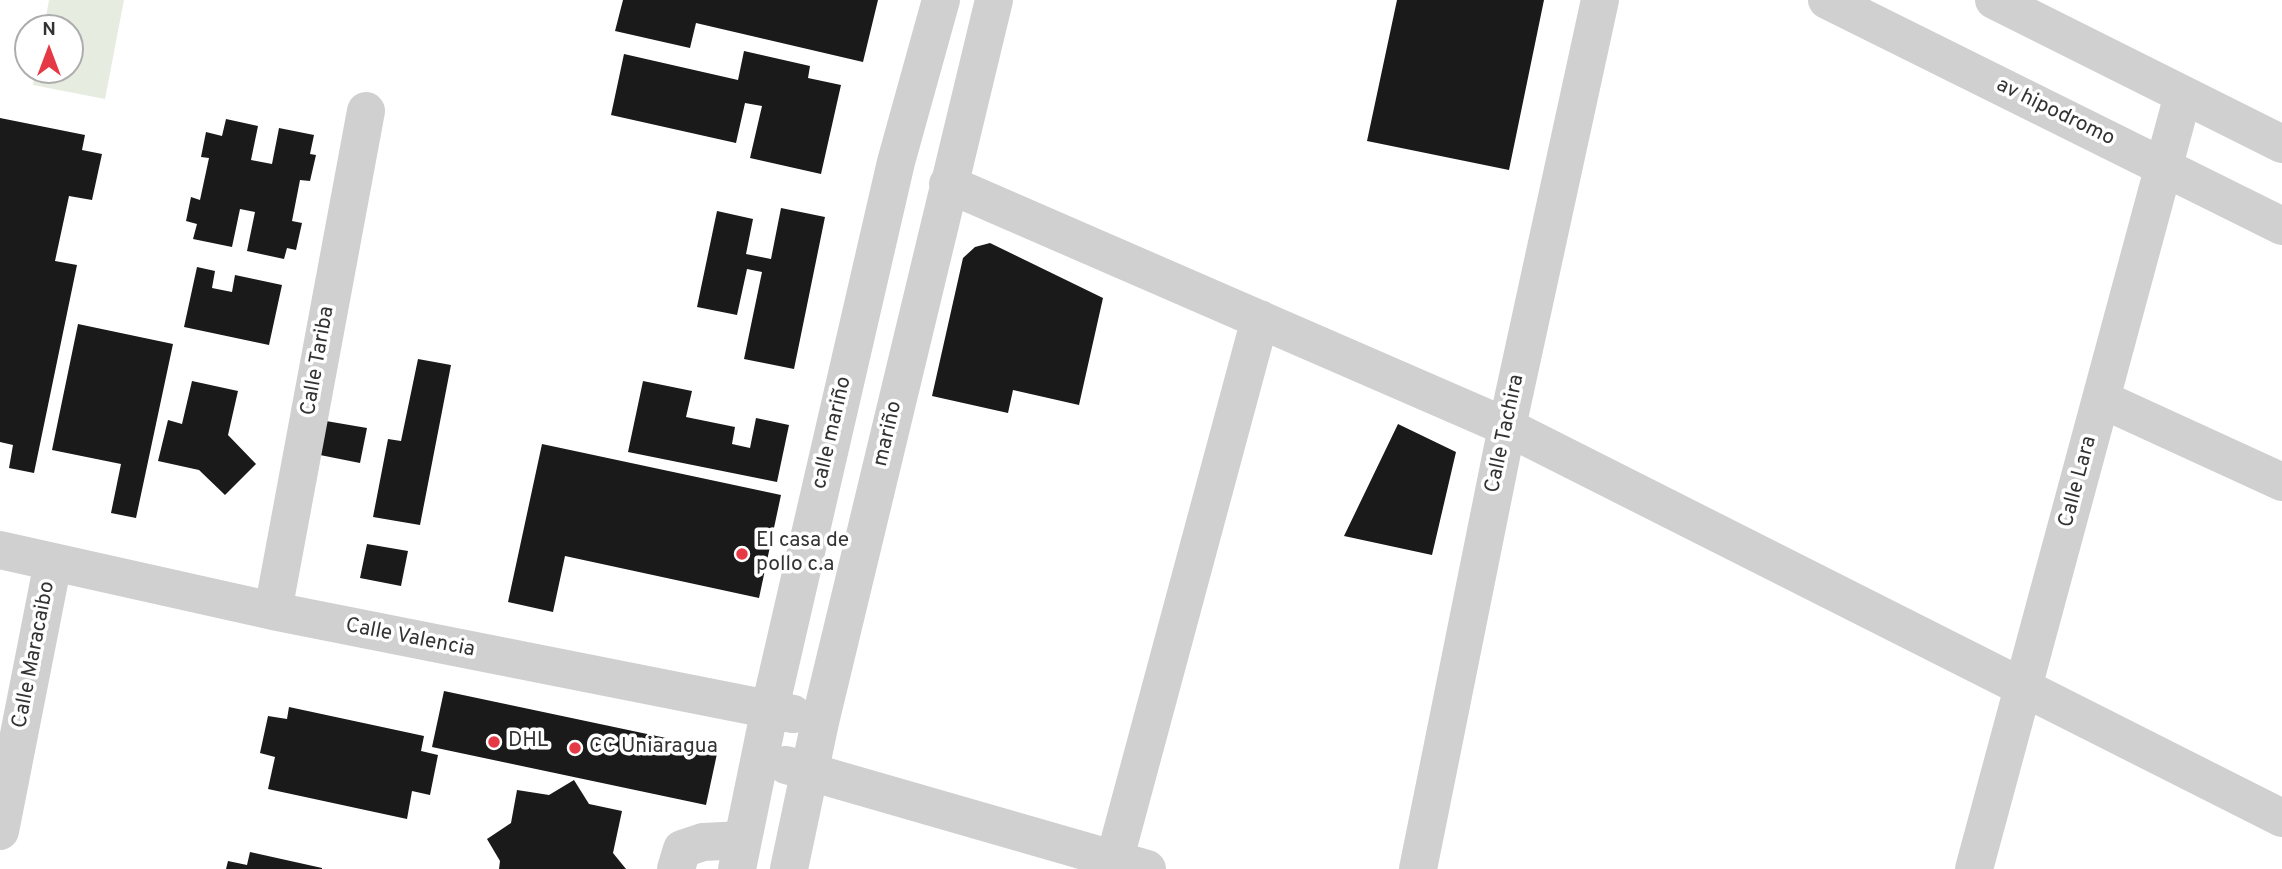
<!DOCTYPE html>
<meta charset="utf-8">
<style>
body{margin:0}
#map{position:relative;width:2282px;height:869px;overflow:hidden;background:#fff;font-family:Overpass,sans-serif}
canvas{display:block}
.north{position:absolute;left:14px;top:14px;width:70px;height:70px;box-sizing:border-box;background:#fff;border:2px solid #adadad;border-radius:50%;rotate:0deg;font-size:19px;font-weight:700;line-height:28px;text-align:center;color:#333}
.north::after{content:'';display:block;margin:auto;width:24px;height:32px;background:#e63946;clip-path:polygon(50% 0,100% 100%,50% 72%,0 100%)}
</style>
<div id="map">
<canvas width="2282" height="869"></canvas>
<div class="north">N</div>
</div>
<script>
const context = document.querySelector('canvas').getContext('2d');
context.lineJoin = 'round';
function fill(path, color) { context.fillStyle = color; context.fill(path, 'evenodd'); }
const poly = rows => new Path2D(rows.map(r => 'M' + r).join(''));
function trace(path, color, width, dash) { context.strokeStyle = color; context.lineWidth = width; context.lineCap = dash ? 'butt' : 'round'; context.setLineDash(dash || []); context.stroke(path); }
function write(font, color, halo, rows, align = 'center') {
  context.font = font + ' Overpass,sans-serif'; context.lineWidth = 7; context.setLineDash([]); context.textBaseline = 'middle'; context.strokeStyle = halo; context.fillStyle = color; for (const [text, x, y, turn = 0] of rows) {
    context.save(); context.translate(x, y); context.rotate((+turn || 0) * Math.PI / 180); context.textAlign = isNaN(turn) ? turn : align; if (halo) context.strokeText(text, 0, 0); context.fillText(text, 0, 0); context.restore();
  }
}
const green = poly([
 [49,0,124,0,105,99,33,85,36,70,70,70,70,28,44,28]
]);
const building = poly([
 [623,0,878,0,863,62,696,23,690,48,615,31],
 [1397,0,1544,0,1509,170,1367,141],
 [744,51,810,66,808,78,841,85,821,174,750,158,762,106,745,103,736,143,611,115,624,54,738,80],
 [0,118,85,135,82,150,102,154,92,200,69,196,55,261,77,265,34,473,9,468,13,445,0,442],
 [226,119,258,126,251,160,272,164,279,128,314,135,310,154,316,155,310,181,300,180,292,221,302,223,296,250,287,248,284,259,247,251,255,212,240,209,232,247,193,239,197,224,186,221,191,197,200,200,209,158,201,157,206,132,222,136],
 [781,208,825,217,794,369,744,359,762,272,747,269,737,315,697,307,717,211,753,219,746,254,771,259],
 [990,243,1103,298,1079,405,1013,390,1008,413,932,396,963,258,975,247],
 [197,267,215,271,212,288,232,292,235,275,282,285,269,345,184,327],
 [78,324,173,344,136,518,111,513,121,464,52,450],
 [418,359,451,365,420,525,373,517,388,439,401,441],
 [192,381,238,391,228,435,256,464,225,495,199,470,158,461,168,420,182,424],
 [643,381,692,391,686,417,735,427,732,444,750,448,756,418,789,425,777,482,628,452],
 [326,421,367,428,360,463,320,455],
 [1398,424,1456,452,1432,555,1344,536],
 [542,444,781,495,759,598,565,556,553,612,508,602],
 [367,544,408,551,401,586,360,578],
 [444,691,718,749,706,805,432,747],
 [289,707,424,736,421,751,438,755,430,795,412,791,407,819,268,789,275,757,260,753,268,716,287,719],
 [574,780,589,804,622,811,613,853,626,869,499,869,500,861,487,839,511,823,517,790,549,795],
 [250,852,322,868,322,869,226,869,228,861,247,865]
]);
const minor = poly([
 [1827,0,2282,226],
 [1994,0,2282,144],
 [948,184,1507,427,2282,818],
 [2101,399,2282,482],
 [0,550,273,611,793,714],
 [273,611,366,111],
 [786,765,1147,869],
 [0,831,53,562],
 [676,869,682,849,703,842,743,840],
 [737,869,770,708,896,162,941,0],
 [789,869,820,722,994,0],
 [1112,869,1260,319],
 [1418,869,1507,427,1600,0],
 [1974,869,2183,95]
]);
const markers = [
 [742,554,7,"#e63946"],
 [494,742,7,"#e63946"],
 [575,748,7,"#e63946"]
];
const streetNames = [
 ["av hipodromo",2055,113,26],
 ["Calle Tariba",319,361,-80],
 ["calle mariño",833,433,-77],
 ["mariño",889,434,-77],
 ["Calle Tachira",1506,434,-78],
 ["Calle Lara",2079,482,-75],
 ["Calle Valencia",410,639,11],
 ["Calle Maracaibo",35,655,-79]
];
const poiNames = [
 ["El casa de",756,542],
 ["pollo c.a",756,566],
 ["DHL",508,742],
 ["CC Uniaragua",589,748]
];
fill(green, '#e6ecdf');
fill(building, '#1a1a1a');
trace(minor, '#d0d0d0', 38);
for (const [x, y, r, color] of markers) { const dot = new Path2D(); dot.arc(x, y, r, 0, 2 * Math.PI); context.fillStyle = color; context.fill(dot); trace(dot, '#fff', 2.5); }
write('21px', '#333', '#fff', streetNames);
write('21px', '#333', '#fff', poiNames, 'left');
</script>
